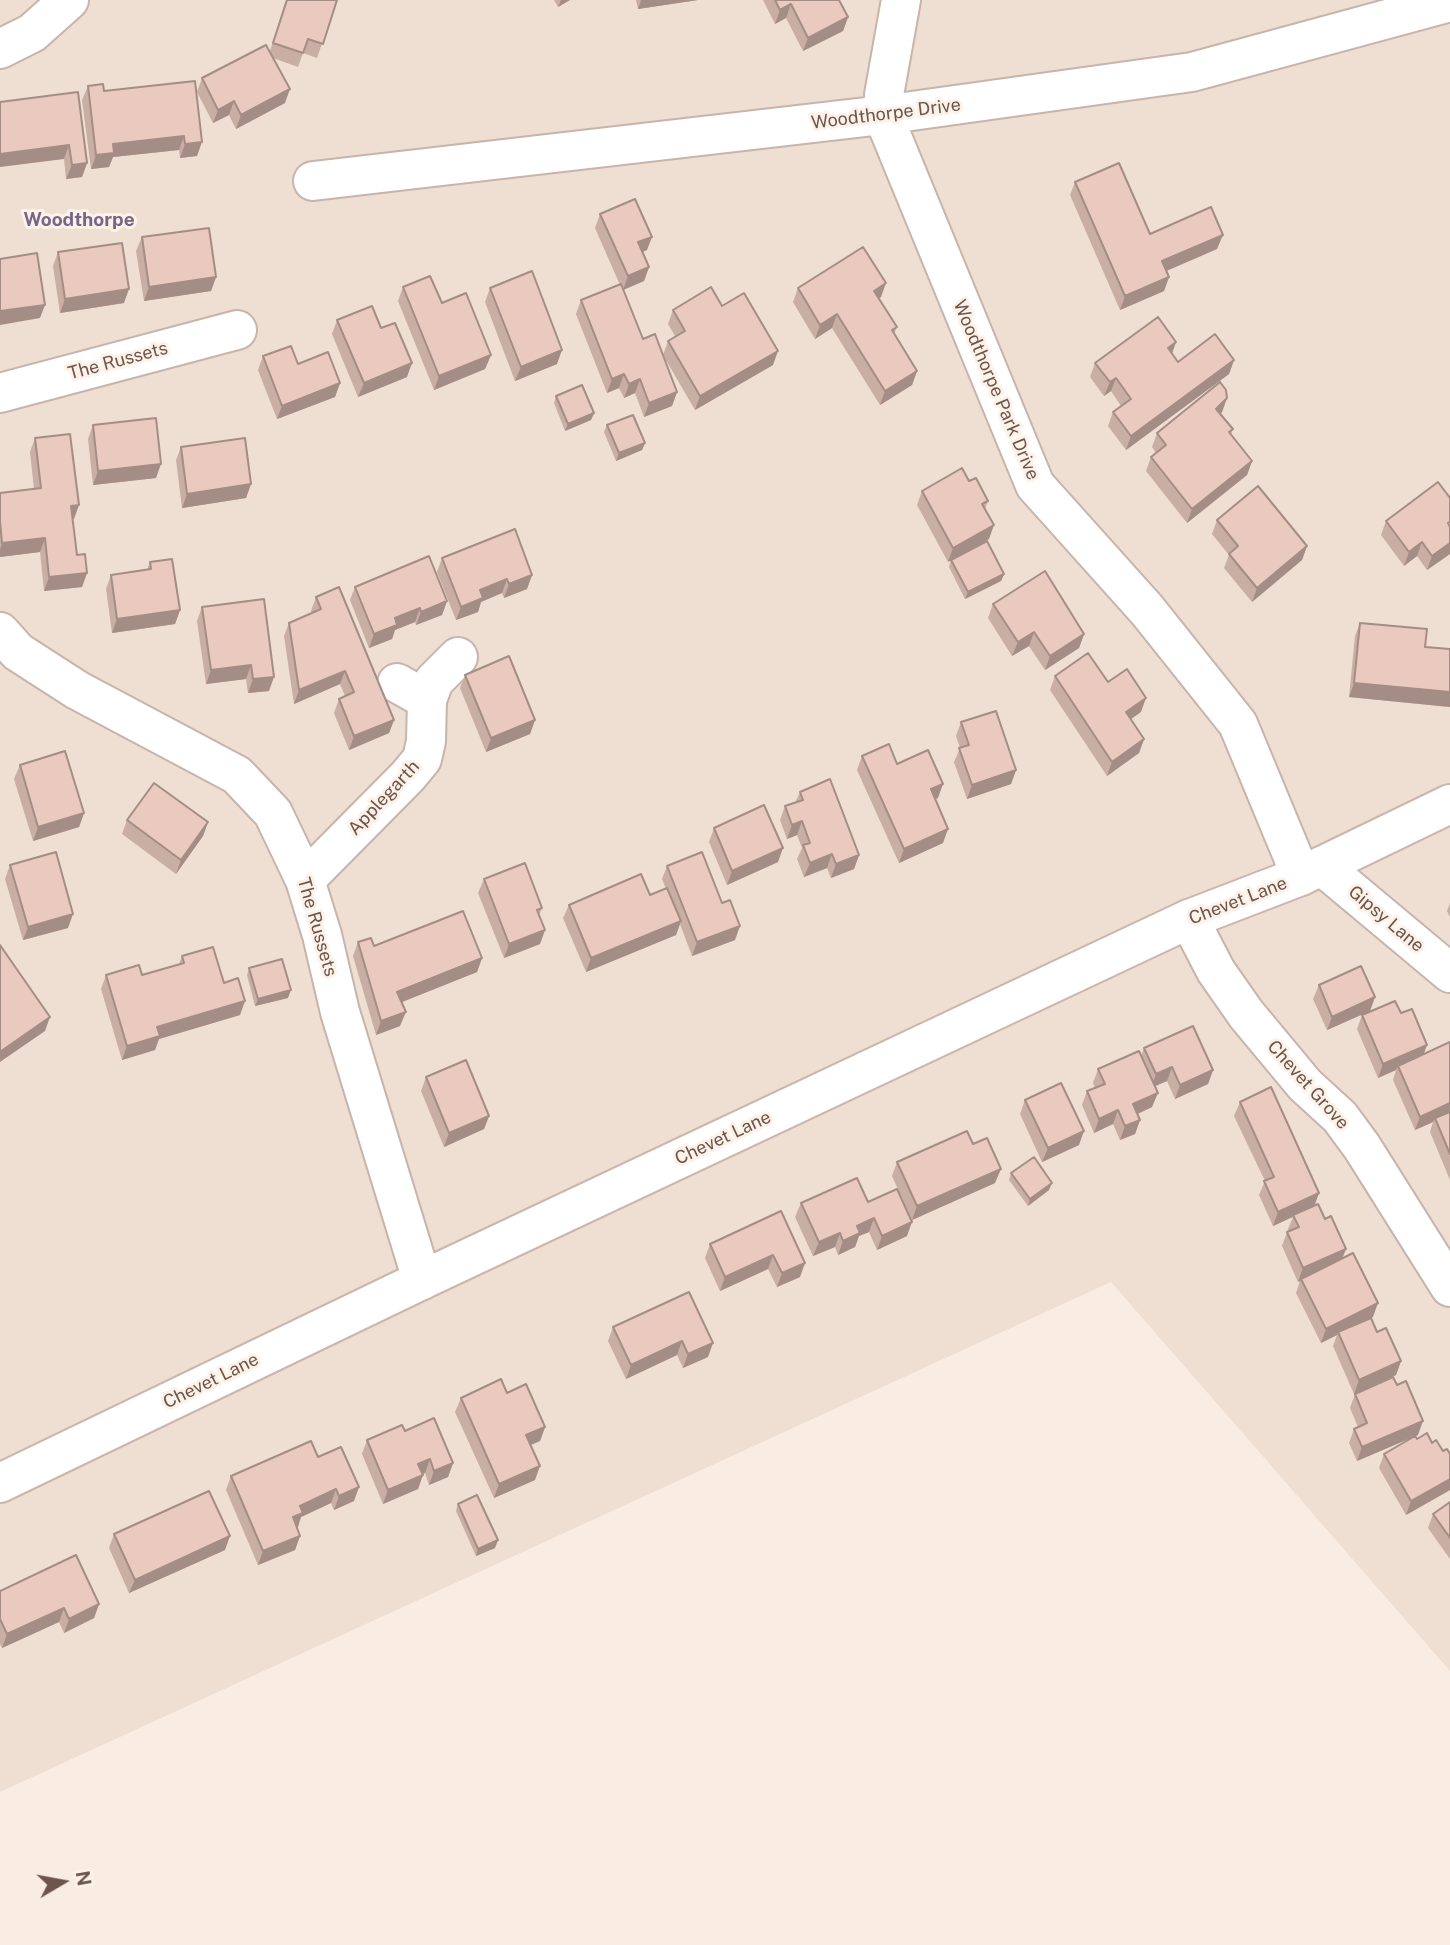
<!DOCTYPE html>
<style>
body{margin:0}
#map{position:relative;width:1450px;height:1945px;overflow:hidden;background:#f9ede3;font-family:"Public Sans",sans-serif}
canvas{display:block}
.north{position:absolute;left:28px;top:1847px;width:70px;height:70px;-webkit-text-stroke:5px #fcf2e8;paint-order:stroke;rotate:80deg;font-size:19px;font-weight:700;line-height:28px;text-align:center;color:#6d544c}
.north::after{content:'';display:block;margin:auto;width:24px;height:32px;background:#6d544c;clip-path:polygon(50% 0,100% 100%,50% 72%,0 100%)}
</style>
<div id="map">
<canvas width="1450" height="1945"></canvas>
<div class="north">N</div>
</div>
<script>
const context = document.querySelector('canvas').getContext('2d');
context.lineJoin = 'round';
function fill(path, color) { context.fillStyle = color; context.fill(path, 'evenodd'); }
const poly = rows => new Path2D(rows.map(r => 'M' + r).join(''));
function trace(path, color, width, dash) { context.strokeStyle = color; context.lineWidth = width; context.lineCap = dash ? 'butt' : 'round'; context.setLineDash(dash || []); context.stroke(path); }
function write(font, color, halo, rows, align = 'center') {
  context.font = font + ' "Public Sans",sans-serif'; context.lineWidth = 6; context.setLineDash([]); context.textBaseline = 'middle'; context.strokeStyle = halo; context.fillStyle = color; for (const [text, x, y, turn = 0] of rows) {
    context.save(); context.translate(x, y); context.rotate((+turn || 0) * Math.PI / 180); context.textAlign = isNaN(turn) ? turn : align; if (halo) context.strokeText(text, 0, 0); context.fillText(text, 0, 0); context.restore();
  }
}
const residential = poly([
 [0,0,1450,0,1450,1671,1111,1282,0,1792]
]);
const minor = poly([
 [901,0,884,95,883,115,1035,485,1147,610,1238,724,1301,876],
 [0,49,32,33,69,0],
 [313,181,883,115,1192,72,1450,2],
 [0,393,237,330],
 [0,632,18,652,77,690,237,775,273,813,305,880,322,935,340,1012,422,1280],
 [397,683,427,700],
 [1322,866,1450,973],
 [305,880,408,776,422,759,426,741,427,700,434,681,458,657],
 [1189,919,1216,971,1246,1014,1305,1085,1340,1117,1362,1147,1450,1287]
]);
const secondary = poly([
 [0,1483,422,1280,1189,919,1301,876,1450,804]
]);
const wall = poly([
 [286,0,337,0,317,58,303,53,298,67,273,58,285,103,236,129,229,115,213,123,197,92,202,78,270,51],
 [554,0,570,0,558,7],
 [636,0,698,0,638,9],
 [763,0,839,0,848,17,843,31,803,51,786,18,775,24],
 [195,81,197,156,180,158,179,150,113,157,109,167,91,169,82,100,88,86,104,91],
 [78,92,87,163,82,177,66,179,64,159],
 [1075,182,1150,234,1217,249,1166,271,1169,277,1164,291,1120,310,1070,195],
 [600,214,647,250,642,252,649,267,644,281,623,290,643,339,677,392,672,406,644,417,635,393,624,398,619,388,607,393,576,314,581,300,620,285,595,228],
 [142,237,216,277,211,291,144,301,136,251],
 [58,252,124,303,60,313,53,266],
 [403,287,442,303,491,355,485,369,434,390,398,301],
 [490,288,557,364,515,381,485,302],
 [798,288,881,297,879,298,897,327,894,334,917,371,912,385,880,405,832,328,815,339,793,302],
 [722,306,773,365,695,410,663,355,668,341,675,336,668,324,673,310],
 [337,320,381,328,407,377,358,397,332,334],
 [1176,342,1172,354,1178,362,1234,360,1229,374,1126,450,1108,426,1113,412,1121,406,1111,391,1104,396,1090,377,1095,363],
 [263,356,298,364,340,383,335,397,277,419,258,370],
 [556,396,594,413,591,420,565,431,554,403],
 [1227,398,1222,412,1220,414,1233,429,1231,435,1252,461,1247,475,1187,523,1146,471,1151,457,1156,453,1152,447,1157,433],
 [93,425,156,478,93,485,88,439],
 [607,425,645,443,642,450,616,461,604,432],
 [35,438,74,519,72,519,77,555,87,573,82,587,44,591,40,552,0,557,0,493,34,489,30,452],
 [181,447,251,484,246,498,182,508,176,460],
 [969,481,988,501,985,509,989,539,964,553,1004,574,1001,581,965,599,949,567,951,560,948,562,917,505,922,491],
 [1217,520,1307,546,1302,560,1252,602,1224,568,1229,555,1212,534],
 [1386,521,1450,554,1427,570,1417,556,1404,566,1381,535],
 [442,558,532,575,527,589,504,598,502,593,481,602,478,612,456,620,437,572],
 [150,562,180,610,175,624,112,633,106,589,111,575,147,570],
 [355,587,447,601,442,615,416,625,415,622,395,630,392,639,369,648,350,600],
 [316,597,394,720,389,733,349,750,334,713,339,699,345,696,340,684,294,704,284,636,289,623,312,613,311,611],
 [264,599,269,691,248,693,246,679,206,684,197,621,202,607],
 [993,604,1084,634,1079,648,1045,670,1029,646,1012,656,988,618],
 [1360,623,1425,647,1450,649,1450,707,1349,697,1355,636],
 [465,675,535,720,530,734,486,752,460,688],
 [1055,676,1108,682,1141,712,1131,719,1144,739,1139,753,1107,776,1050,690],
 [961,722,1016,770,1011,784,967,799,954,762,960,748,956,736],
 [862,756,897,764,938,798,935,799,943,843,899,863,857,770],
 [20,765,84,813,79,827,33,841,14,779],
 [800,792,859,855,854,869,831,878,827,868,804,877,797,859,802,848,797,835,787,839,780,820,785,806,795,803],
 [127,820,208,822,203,836,176,874,122,834],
 [714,828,778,862,727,885,709,842],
 [10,865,68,928,23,940,5,879],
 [667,866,735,940,692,956,680,924,676,935,586,972,563,918,569,905,650,895,666,889,662,879],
 [484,879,542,908,539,916,545,930,540,944,504,958,478,893],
 [1450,903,1450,917,1447,911],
 [358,942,374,946,482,958,477,972,402,1002,400,1026,376,1035,353,956],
 [182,956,224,983,240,1015,159,1039,155,1050,122,1060,101,989,106,975,142,975,179,964],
 [249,968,288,998,255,1006,247,975],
 [1319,985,1375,997,1370,1011,1327,1030,1313,999],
 [1401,1013,1424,1055,1450,1042,1450,1180,1430,1132,1433,1122,1415,1130,1393,1080,1396,1070,1378,1078,1357,1029,1362,1015],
 [1144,1048,1213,1070,1208,1084,1175,1099,1167,1081,1154,1086,1152,1107,1138,1114,1140,1120,1135,1134,1120,1140,1113,1124,1094,1133,1082,1105,1087,1091,1095,1088,1093,1083,1098,1069,1141,1056],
 [426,1077,489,1116,484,1129,444,1147,421,1091],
 [1025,1100,1079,1145,1042,1162,1020,1114],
 [1240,1102,1346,1249,1342,1259,1373,1317,1371,1318,1377,1332,1401,1361,1396,1375,1354,1394,1333,1346,1337,1335,1321,1343,1296,1293,1300,1281,1298,1282,1282,1246,1287,1232,1289,1231,1288,1229,1293,1217,1273,1226,1259,1195,1265,1181,1234,1116],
 [973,1144,995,1183,912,1220,892,1176,897,1162],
 [1011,1173,1049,1190,1028,1206,1009,1180],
 [868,1202,907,1236,877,1250,869,1232,859,1236,855,1247,838,1255,835,1247,813,1256,795,1217,801,1203],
 [781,1211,800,1277,777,1287,768,1269,720,1291,705,1258,710,1244],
 [689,1292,708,1357,683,1368,677,1355,626,1379,608,1341,613,1327],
 [507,1393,545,1427,540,1441,531,1445,535,1480,494,1498,455,1412,461,1398],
 [1355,1394,1418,1435,1357,1461,1349,1443,1354,1429,1358,1427,1350,1408],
 [405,1431,453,1463,448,1477,429,1485,425,1473,423,1474,418,1489,383,1504,362,1454,367,1440],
 [1417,1439,1432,1443,1443,1451,1450,1454,1450,1490,1406,1515,1379,1468,1384,1454],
 [318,1457,354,1501,334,1510,331,1503,301,1517,297,1527,300,1536,295,1550,258,1565,226,1490,231,1476],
 [1450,1502,1450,1559,1428,1528,1433,1514],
 [458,1504,495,1548,476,1556,456,1511],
 [114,1534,225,1550,129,1593,109,1548],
 [0,1591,99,1604,94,1618,64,1633,59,1622,2,1648,0,1644]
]);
const shadedWall = poly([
 [561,0,570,0,558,7],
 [641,0,698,0,638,9],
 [791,4,786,18,775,24,780,10],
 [848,17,843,31,803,51,808,38],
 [290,89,285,103,236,129,241,115],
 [234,101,229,115,213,123,218,110],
 [184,136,179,150,113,157,109,167,91,169,96,155,113,144],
 [202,142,197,156,180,158,185,144],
 [69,145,64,159,0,167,0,154],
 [87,163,82,177,66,179,72,165],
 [1223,235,1217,249,1157,275,1162,261],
 [652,237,647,250,633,256,638,242],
 [649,267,644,281,623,290,628,276],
 [216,277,211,291,144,301,149,287],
 [1169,277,1164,291,1120,310,1125,296],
 [886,283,881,297,869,305,874,291],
 [129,289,124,303,60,313,65,299],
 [45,305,40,318,0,325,0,311],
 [837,314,832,328,815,339,820,325],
 [1176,342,1171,356,1168,348],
 [562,350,557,364,515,381,521,367],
 [778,351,773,365,695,410,700,396],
 [491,355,485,369,434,390,439,376],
 [1234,360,1229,374,1126,450,1131,436],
 [412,363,407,377,358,397,364,383],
 [917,371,912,385,880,405,885,391],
 [624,374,619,388,607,393,612,379],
 [1116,378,1111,391,1104,396,1110,382],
 [640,379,635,393,624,398,629,384],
 [340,383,335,397,277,419,282,406],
 [677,392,672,406,644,417,649,403],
 [1227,398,1222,412,1211,423,1216,409],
 [594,413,591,420,565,431,568,424],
 [645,443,642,450,616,461,619,453],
 [1252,461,1247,475,1187,523,1192,509],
 [161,464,156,478,93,485,98,471],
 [251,484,246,498,182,508,187,494],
 [79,505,74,519,66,520,71,506],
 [994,525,989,539,948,562,953,548],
 [45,538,40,552,0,557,0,550,2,543],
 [1422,542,1417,556,1404,566,1409,552],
 [1450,543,1450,554,1427,570,1432,556],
 [1307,546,1302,560,1252,602,1257,588],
 [87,573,82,587,44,591,49,577],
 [1004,574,1001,581,965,599,968,592],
 [532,575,527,589,504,598,509,584],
 [507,579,502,593,481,602,478,612,456,620,461,607,480,590],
 [447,601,442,615,416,625,421,612],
 [420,608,415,622,395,630,392,639,369,648,374,634,395,618],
 [180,610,175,624,112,633,117,619],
 [1034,632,1029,646,1012,656,1018,642],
 [1084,634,1079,648,1045,670,1050,656],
 [251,665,246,679,206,684,211,670],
 [345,671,340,684,294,704,299,690],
 [274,677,269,691,248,693,253,679],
 [1354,683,1450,692,1450,707,1349,697],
 [1146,698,1141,712,1121,726,1126,712],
 [394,720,389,733,349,750,354,736],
 [535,720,530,734,486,752,491,738],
 [1144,739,1139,753,1107,776,1112,762],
 [1016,770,1011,784,967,799,972,785],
 [943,784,938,798,926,803,931,789],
 [84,813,79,827,33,841,38,827],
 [802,821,797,835,787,839,792,825],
 [208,822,203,836,176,874,181,860],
 [948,829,943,843,899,863,904,849],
 [783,848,778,862,727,885,732,871],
 [832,854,827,868,804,877,810,863],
 [859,855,854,869,831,878,836,864],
 [73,914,68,928,23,940,28,927],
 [681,921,676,935,586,972,591,958],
 [740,926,735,940,692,956,697,942],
 [545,930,540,944,504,958,509,944],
 [482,958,477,972,392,1006,397,992],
 [291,990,288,998,255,1006,258,999],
 [1375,997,1370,1011,1327,1030,1332,1017],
 [245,1001,240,1015,159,1039,155,1050,122,1060,127,1046,157,1027],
 [406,1012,400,1026,376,1035,381,1021],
 [50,1017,45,1031,0,1062,0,1052],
 [1427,1045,1422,1059,1398,1066,1396,1070,1378,1078,1383,1064],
 [1172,1067,1167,1081,1151,1088,1156,1074],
 [1213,1070,1208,1084,1175,1099,1180,1085],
 [1158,1093,1152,1107,1128,1118,1133,1104],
 [1450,1103,1450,1115,1435,1118,1433,1122,1415,1130,1420,1117],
 [1118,1110,1113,1124,1094,1133,1099,1119],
 [489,1116,484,1129,444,1147,449,1133],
 [1140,1120,1135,1134,1120,1140,1125,1126],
 [1084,1131,1079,1145,1042,1162,1048,1148],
 [1001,1169,995,1183,912,1220,917,1206],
 [1052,1183,1049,1190,1028,1206,1030,1199],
 [1319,1193,1314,1207,1273,1226,1278,1212],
 [874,1218,869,1232,859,1236,855,1247,838,1255,843,1241,857,1226],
 [912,1222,907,1236,877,1250,882,1236],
 [840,1233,835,1247,813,1256,819,1242],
 [1346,1249,1340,1263,1301,1279,1300,1281,1298,1282,1303,1268],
 [773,1255,768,1269,720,1291,725,1277],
 [805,1263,800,1277,777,1287,782,1273],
 [1378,1303,1373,1317,1339,1334,1338,1332,1337,1335,1321,1343,1326,1329],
 [682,1341,677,1355,626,1379,631,1365],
 [713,1343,708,1357,683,1368,688,1354],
 [1401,1361,1396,1375,1354,1394,1359,1380],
 [1423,1421,1418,1435,1357,1461,1362,1447],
 [545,1427,540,1441,521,1449,526,1435],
 [430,1459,425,1473,413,1478,418,1464],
 [453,1463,448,1477,429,1485,434,1471],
 [540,1466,535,1480,494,1498,499,1484],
 [423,1475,418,1489,383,1504,388,1490],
 [1450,1479,1450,1490,1406,1515,1411,1501],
 [359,1487,354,1501,334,1510,339,1496],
 [336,1489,331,1503,301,1517,298,1527,287,1531,293,1517,300,1506],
 [230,1536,225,1550,129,1593,135,1580],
 [300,1536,295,1550,258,1565,263,1551],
 [498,1540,495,1548,476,1556,478,1549],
 [99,1604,94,1618,64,1633,69,1619],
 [64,1608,59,1622,2,1648,7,1634]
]);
const building = poly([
 [287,0,337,0,323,44,308,39,303,53,273,43,287,0],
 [775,0,839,0,848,17,808,38,791,4,780,10,775,0],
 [266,45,290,89,241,115,234,101,218,110,202,78,266,45],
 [195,81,202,142,185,144,184,136,113,144,114,153,96,155,88,86,103,84,104,91,195,81],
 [78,92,87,163,72,165,69,145,0,154,0,102,78,92],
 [1119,163,1150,234,1211,207,1223,235,1162,261,1169,277,1125,296,1075,182,1119,163],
 [635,199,652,237,638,242,649,267,628,276,600,214,635,199],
 [209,228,216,277,149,287,142,237,209,228],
 [122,243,129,289,65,299,58,252,122,243],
 [863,247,886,283,874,291,897,327,892,330,917,371,885,391,837,314,820,325,798,288,863,247],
 [37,253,45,305,0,311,0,259,37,253],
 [532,271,562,350,521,367,490,288,532,271],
 [430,276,442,303,466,293,491,355,439,376,403,287,430,276],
 [621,284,643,339,655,334,677,392,649,403,640,379,629,384,624,374,612,379,581,300,621,284],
 [711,287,722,306,744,293,778,351,700,396,668,341,685,331,673,310,711,287],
 [372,306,381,328,395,323,412,363,364,383,337,320,372,306],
 [1158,317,1176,342,1168,348,1178,362,1215,334,1234,360,1131,436,1113,412,1131,399,1116,378,1110,382,1095,363,1158,317],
 [291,346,298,364,328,352,340,383,282,406,263,356,291,346],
 [1220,382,1226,390,1227,398,1216,409,1233,429,1229,432,1252,461,1192,509,1151,457,1166,445,1157,433,1220,382],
 [582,385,594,413,568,424,556,396,582,385],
 [633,415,645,443,619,453,607,425,633,415],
 [156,418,161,464,98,471,93,425,156,418],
 [70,434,79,505,71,506,77,555,85,554,87,573,49,577,45,538,2,543,0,521,0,493,41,488,35,438,70,434],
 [245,438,251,484,187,494,181,447,245,438],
 [962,468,969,481,976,478,988,501,982,504,994,525,953,548,922,491,962,468],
 [1438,482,1450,498,1450,522,1448,523,1450,527,1450,543,1432,556,1422,542,1409,552,1386,521,1438,482],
 [1258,486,1307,546,1257,588,1229,554,1238,546,1217,520,1258,486],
 [515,529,532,575,509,584,507,579,480,590,483,598,461,607,442,558,515,529],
 [987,541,1004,574,968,592,951,560,987,541],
 [429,556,447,601,421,612,420,608,395,618,397,625,374,634,355,587,429,556],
 [172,559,180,610,117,619,111,575,151,569,150,562,172,559],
 [1045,571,1084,634,1050,656,1034,632,1018,642,993,604,1045,571],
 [339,587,394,720,354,736,339,699,354,692,345,671,299,690,289,623,321,609,316,597,339,587],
 [264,599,274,677,253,679,251,665,211,670,202,607,264,599],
 [1360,623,1427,629,1425,647,1450,649,1450,692,1354,683,1360,623],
 [1088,653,1108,682,1127,669,1146,698,1126,712,1144,739,1112,762,1055,676,1088,653],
 [509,656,535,720,491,738,465,675,509,656],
 [996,711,1016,770,972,785,959,748,969,745,961,722,996,711],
 [889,744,897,764,928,750,943,784,931,789,948,829,904,849,862,756,889,744],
 [65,751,84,813,38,827,20,765,65,751],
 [830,779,859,855,836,864,832,854,810,863,803,845,810,843,802,821,792,825,785,806,803,800,800,792,830,779],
 [154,783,208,822,181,860,127,820,154,783],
 [764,805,783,848,732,871,714,828,764,805],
 [56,852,73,914,28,927,10,865,56,852],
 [702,852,722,903,730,900,740,926,697,942,667,866,702,852],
 [525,863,542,908,537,910,545,930,509,944,484,879,525,863],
 [641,874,650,895,667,888,681,921,591,958,569,905,641,874],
 [463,911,482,958,397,992,406,1012,381,1021,358,942,371,938,374,946,463,911],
 [0,945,50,1017,0,1052,0,945],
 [213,947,224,983,238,978,245,1001,157,1027,160,1036,127,1046,106,975,139,965,142,975,184,963,182,956,213,947],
 [282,959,291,990,258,999,249,968,282,959],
 [1361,966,1375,997,1332,1017,1319,985,1361,966],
 [1395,1001,1401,1013,1412,1009,1427,1045,1383,1064,1362,1015,1395,1001],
 [1193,1026,1213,1070,1180,1085,1172,1067,1156,1074,1144,1048,1193,1026],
 [1450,1042,1450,1103,1420,1117,1398,1066,1450,1042],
 [1139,1051,1158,1093,1133,1104,1140,1120,1125,1126,1118,1110,1099,1119,1087,1091,1105,1084,1098,1069,1139,1051],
 [466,1060,489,1116,449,1133,426,1077,466,1060],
 [1061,1083,1084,1131,1048,1148,1025,1100,1061,1083],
 [1271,1087,1319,1193,1278,1212,1264,1181,1274,1177,1240,1102,1271,1087],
 [1450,1112,1450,1154,1435,1118,1450,1112],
 [967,1131,973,1144,987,1138,1001,1169,917,1206,897,1162,967,1131],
 [1034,1157,1052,1183,1030,1199,1011,1173,1034,1157],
 [857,1178,868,1202,897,1189,912,1222,882,1236,874,1218,857,1226,860,1233,843,1241,840,1233,819,1242,801,1203,857,1178],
 [1318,1204,1325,1219,1331,1216,1346,1249,1303,1268,1287,1232,1299,1227,1293,1215,1318,1204],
 [781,1211,805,1263,782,1273,773,1255,725,1277,710,1244,781,1211],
 [1353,1253,1378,1303,1326,1329,1301,1279,1353,1253],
 [689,1292,713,1343,688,1354,682,1341,631,1365,613,1327,689,1292],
 [1371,1318,1377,1332,1386,1328,1401,1361,1359,1380,1338,1332,1371,1318],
 [1393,1377,1397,1385,1406,1381,1423,1421,1362,1447,1354,1429,1367,1423,1355,1394,1393,1377],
 [501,1379,507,1393,526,1384,545,1427,526,1435,540,1466,499,1484,461,1398,501,1379],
 [434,1418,453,1463,434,1471,430,1459,418,1464,423,1475,388,1490,367,1440,402,1425,405,1431,434,1418],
 [1427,1433,1432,1443,1436,1440,1443,1451,1447,1449,1450,1454,1450,1479,1411,1501,1384,1454,1415,1436,1417,1439,1427,1433],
 [311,1441,318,1457,341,1447,359,1487,339,1496,336,1489,300,1506,303,1513,293,1517,300,1536,263,1551,231,1476,311,1441],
 [209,1491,230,1536,135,1580,114,1534,209,1491],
 [477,1495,498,1540,478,1549,458,1504,477,1495],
 [1450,1502,1450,1538,1433,1514,1450,1502],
 [76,1555,99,1604,69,1619,64,1608,7,1634,0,1619,0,1591,76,1555]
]);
const streetNames = [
 ["Woodthorpe Drive",886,114,-7],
 ["The Russets",118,361,-15],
 ["Woodthorpe Park Drive",996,390,67],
 ["Applegarth",384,798,-47],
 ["Chevet Lane",1238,901,-21],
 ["Gipsy Lane",1386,919,40],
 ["The Russets",317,927,74],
 ["Chevet Grove",1308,1085,48],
 ["Chevet Lane",723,1138,-25],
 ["Chevet Lane",211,1381,-26]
];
const neighbourhoodNames = [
 ["Woodthorpe",79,220]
];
fill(residential, '#efded2');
trace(minor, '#c7b4ab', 42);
trace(secondary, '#ccb6ac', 42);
trace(minor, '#fff', 38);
trace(secondary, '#fff', 38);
fill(wall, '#c9aea3');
fill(shadedWall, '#a48d85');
fill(building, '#eacabe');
trace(building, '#a48d85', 2);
write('18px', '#6d544c', '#fcf2e8', streetNames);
write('bold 19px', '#786589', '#fcf2e8', neighbourhoodNames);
</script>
